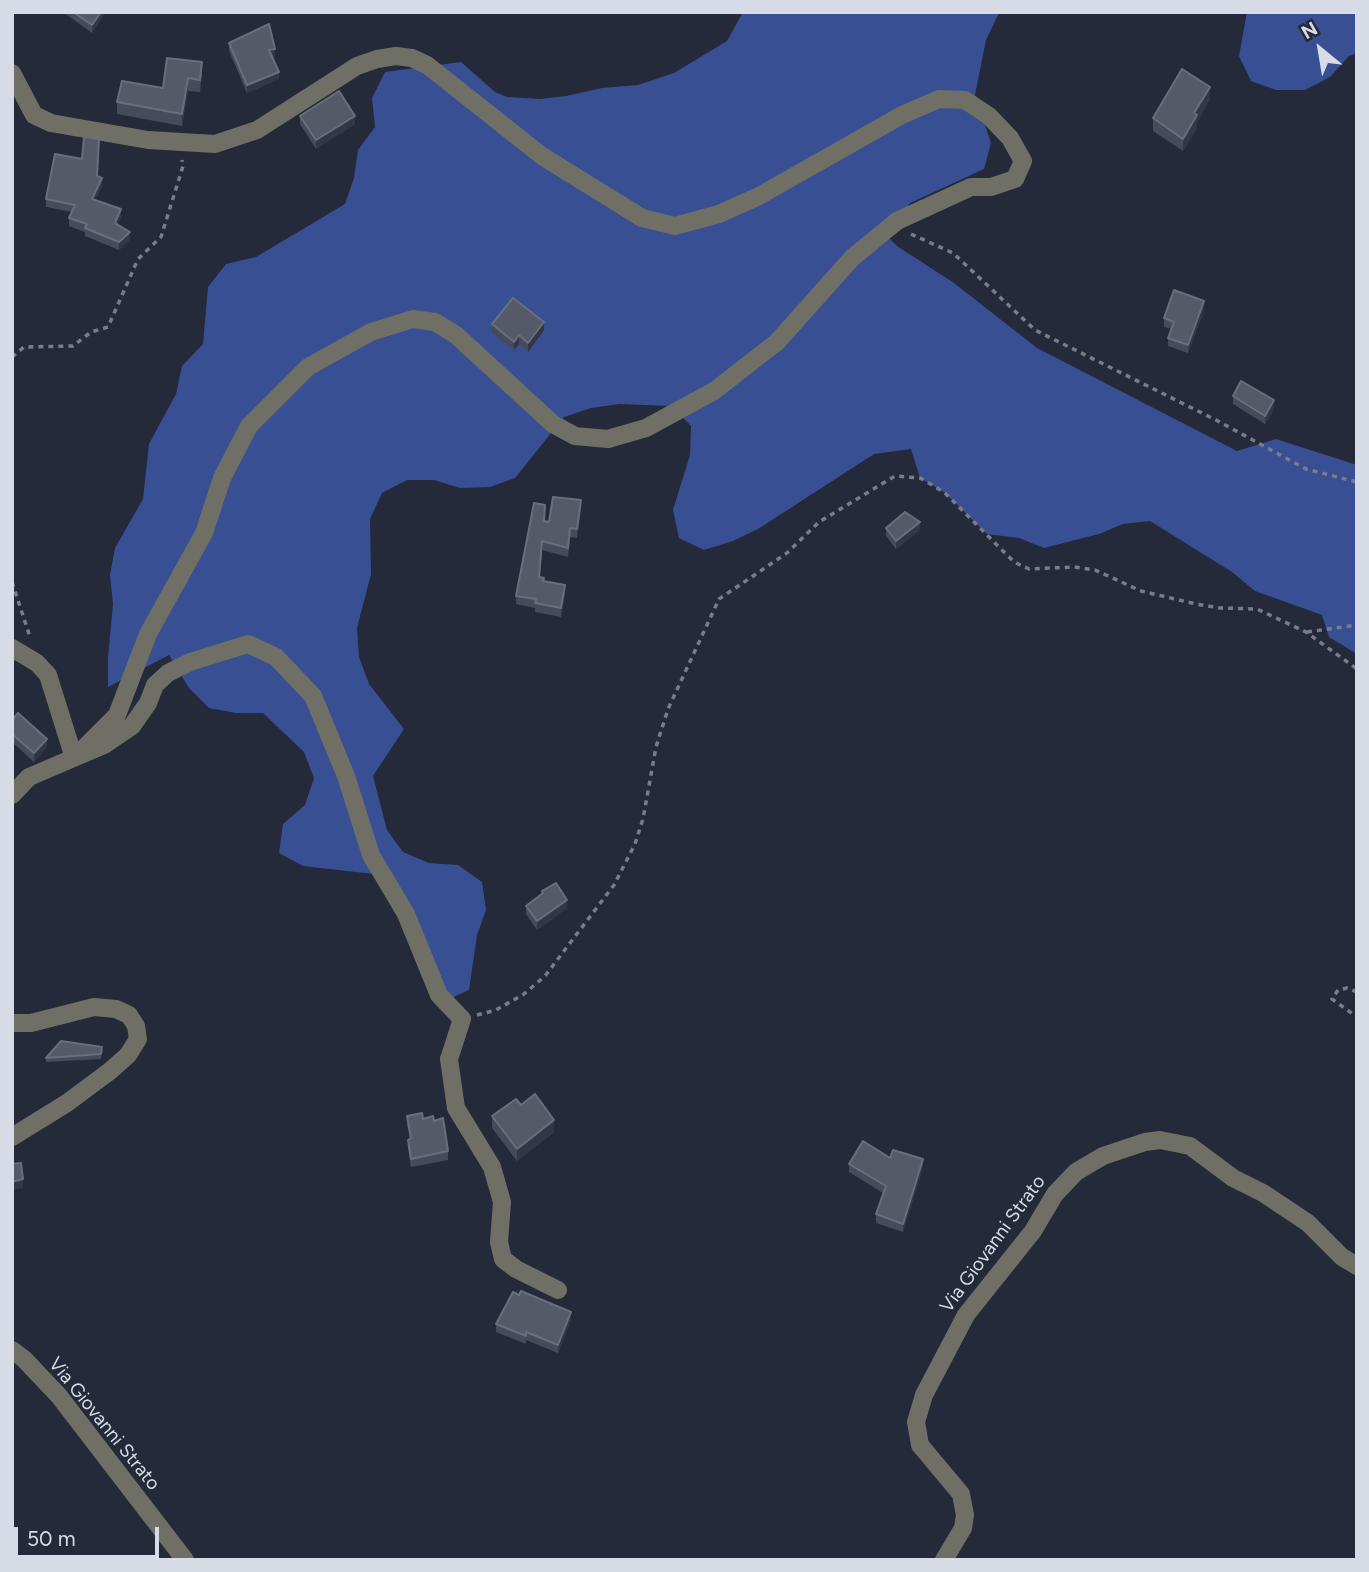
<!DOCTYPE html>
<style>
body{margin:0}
#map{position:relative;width:1369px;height:1572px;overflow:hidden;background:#242a39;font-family:Figtree,sans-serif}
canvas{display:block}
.frame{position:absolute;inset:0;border:14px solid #d7dbe5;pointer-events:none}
.north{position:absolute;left:1285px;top:14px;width:70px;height:70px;-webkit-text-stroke:5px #242a39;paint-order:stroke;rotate:330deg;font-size:19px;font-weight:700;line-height:28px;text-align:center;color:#d7dbe5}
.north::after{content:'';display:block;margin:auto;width:24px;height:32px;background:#d7dbe5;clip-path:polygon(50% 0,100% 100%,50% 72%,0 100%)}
.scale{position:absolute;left:14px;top:1527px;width:145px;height:32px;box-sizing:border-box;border:4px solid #d7dbe5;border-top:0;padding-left:9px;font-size:21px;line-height:24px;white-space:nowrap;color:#d7dbe5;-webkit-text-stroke:5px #242a39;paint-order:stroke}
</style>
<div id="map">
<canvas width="1369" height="1572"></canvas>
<div class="frame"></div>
<div class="north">N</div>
<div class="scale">50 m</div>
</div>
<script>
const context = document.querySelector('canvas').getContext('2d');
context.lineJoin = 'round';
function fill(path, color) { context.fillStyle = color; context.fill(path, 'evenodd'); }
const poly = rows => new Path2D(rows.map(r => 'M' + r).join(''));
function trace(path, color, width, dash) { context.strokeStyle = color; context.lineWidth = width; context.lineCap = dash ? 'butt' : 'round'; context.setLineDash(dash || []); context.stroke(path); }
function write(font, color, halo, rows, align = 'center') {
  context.font = font + ' Figtree,sans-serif'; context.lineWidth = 5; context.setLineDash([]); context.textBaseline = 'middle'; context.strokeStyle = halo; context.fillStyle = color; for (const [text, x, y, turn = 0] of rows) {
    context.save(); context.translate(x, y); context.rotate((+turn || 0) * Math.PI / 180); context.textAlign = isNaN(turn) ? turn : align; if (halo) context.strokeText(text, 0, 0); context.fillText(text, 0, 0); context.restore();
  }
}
const forest = poly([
 [743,12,1001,12,998,15,986,40,975,95,991,143,984,169,910,203,889,238,897,246,954,283,1037,348,1237,451,1276,439,1357,465,1357,654,1329,637,1322,615,1255,591,1232,572,1150,521,1123,524,1099,534,1044,548,1019,538,987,534,944,492,920,478,911,449,874,454,758,529,733,541,704,550,679,538,673,510,690,455,691,426,672,406,619,404,591,408,564,417,515,478,490,487,460,488,434,480,407,480,382,493,370,519,371,574,357,628,359,657,369,684,404,729,373,776,387,830,403,852,429,863,458,865,482,882,486,910,477,935,469,990,445,1001,391,876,303,866,279,853,283,824,305,805,314,778,304,752,263,713,236,713,209,708,189,688,169,655,108,687,108,658,113,604,110,575,115,548,143,499,149,444,176,394,182,366,203,344,208,287,226,264,256,257,345,204,354,178,358,150,375,127,372,98,385,72,461,62,495,92,507,97,540,99,566,96,602,88,638,85,674,73,727,41],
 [1247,12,1357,12,1357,53,1349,56,1330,77,1305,90,1276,90,1251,81,1239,56]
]);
const path = poly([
 [911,234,953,253,1035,330,1216,420,1306,469,1357,482],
 [12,357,24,347,73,346,91,332,108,327,138,259,161,237,183,166,182,160],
 [12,582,30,637],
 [1307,632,1357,625],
 [1357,992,1347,988,1338,990,1332,999,1357,1017],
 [477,1015,496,1010,524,994,545,976,614,885,635,844,643,819,656,747,668,709,719,599,787,553,819,522,895,476,920,478,944,492,1014,562,1029,569,1074,567,1095,570,1141,591,1196,604,1220,608,1257,609,1306,632,1357,669]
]);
const minor = poly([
 [12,73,34,115,51,123,148,140,215,144,257,130,357,66,377,59,396,56,412,58,427,65,542,156,642,218,675,226,719,214,759,196,902,115,939,99,965,100,989,116,1010,138,1023,161,1015,179,991,187,971,187,897,221,852,258,777,342,714,391,646,428,608,439,575,436,553,424,456,335,435,322,413,319,371,332,308,367,249,426,222,478,204,533,148,634,117,715,74,758],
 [12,648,37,663,48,675,74,758],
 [12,795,29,777,104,745,132,726,148,703,155,685,168,673,190,662,248,644,276,657,313,696,346,776,371,855,406,914,439,995,462,1019,449,1059,456,1108,492,1167,502,1202,499,1242,503,1259,516,1269,558,1290],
 [12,1023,31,1023,94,1007,116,1009,129,1015,136,1026,138,1039,128,1055,110,1071,67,1103,12,1137],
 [12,1350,24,1359,59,1396,185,1560],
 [944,1560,963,1528,965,1515,961,1494,920,1445,916,1422,924,1395,966,1315,1033,1231,1055,1194,1076,1172,1103,1156,1145,1142,1160,1140,1190,1146,1233,1178,1263,1193,1308,1223,1342,1257,1357,1266]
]);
const wall = poly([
 [63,12,105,12,92,33],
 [229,43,275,56,272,57,279,79,247,93,229,51],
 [167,58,202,74,200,92,188,91,182,126,117,114,117,102,163,88],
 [1210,99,1197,122,1197,128,1183,151,1153,131,1153,118],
 [300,116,355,124,316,149,300,124],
 [97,177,102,186,95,200,121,217,117,225,130,240,119,250,85,236,85,232,69,226,69,218,72,212,46,207,46,199],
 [1204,310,1188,353,1168,346,1168,338,1172,329,1164,327,1164,318],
 [492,324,544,330,528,352,519,344,514,350,492,333],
 [1233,396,1274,409,1265,424,1233,404],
 [581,508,577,538,570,537,568,557,542,550,540,577,543,581,565,593,561,617,535,612,535,608,516,604,516,596,545,521,549,522],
 [886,528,920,530,896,549,886,536],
 [12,720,47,747,34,762,12,742],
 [542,891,567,908,537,930,526,914,526,906,542,895],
 [102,1047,101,1059,46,1062,46,1058],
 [521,1105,554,1132,517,1161,492,1128,492,1116],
 [407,1116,434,1121,448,1151,448,1160,411,1167,408,1148,408,1140,410,1138,407,1125],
 [890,1158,923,1167,903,1232,876,1223,876,1214,883,1193,849,1172,849,1164],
 [571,1320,558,1353,526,1340,526,1344,496,1332,496,1324]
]);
const shadedWall = poly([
 [101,12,105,12,92,33,92,25],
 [275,49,275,56,269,58,269,50],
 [279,72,279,79,247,93,247,85],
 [188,78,188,91,182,126,182,114],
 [1210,87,1210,99,1197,122,1197,128,1183,151,1183,139,1194,113],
 [355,116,355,124,316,149,316,140],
 [102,178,102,186,92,207,92,199],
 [121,209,121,217,115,231,115,223],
 [130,232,130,240,119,250,119,242],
 [1204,301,1204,310,1188,353,1188,345],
 [544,322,544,330,528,352,528,343],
 [519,335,519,344,514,350,514,342],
 [1274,400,1274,409,1265,424,1265,416],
 [581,500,581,508,577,538,577,529],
 [920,522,920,530,896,549,896,541],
 [565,585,565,593,561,617,561,608],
 [47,739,47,747,34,762,34,753],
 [567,900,567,908,537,930,537,921],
 [554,1120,554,1132,517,1161,517,1149],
 [923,1159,923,1167,903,1232,903,1224],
 [23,1179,23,1188,12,1190,12,1182],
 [571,1312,571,1320,558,1353,558,1345]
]);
const building = poly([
 [73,12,101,12,92,25,73,12],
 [269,24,275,49,269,50,279,72,247,85,229,43,269,24],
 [167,58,202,62,200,80,188,78,182,114,117,102,122,81,163,88,167,58],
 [1182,69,1210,87,1194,113,1197,115,1183,139,1153,118,1182,69],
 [339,91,355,116,316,140,300,116,339,91],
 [84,137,99,139,97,176,102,178,92,199,121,209,115,223,130,232,119,242,85,228,87,224,69,218,75,205,46,199,55,154,82,159,84,137],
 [1174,290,1204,301,1188,345,1168,338,1174,322,1164,318,1174,290],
 [513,298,544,322,528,343,519,335,514,342,492,324,513,298],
 [1241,381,1274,400,1265,416,1233,396,1241,381],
 [553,497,581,500,577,529,570,528,568,548,542,541,539,577,544,578,543,581,565,585,561,608,535,603,536,599,516,596,534,503,545,505,544,521,549,522,553,497],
 [905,512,920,522,896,541,886,528,905,512],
 [18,713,47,739,34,753,12,734,12,720,18,713],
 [556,883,567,900,537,921,526,906,543,893,542,891,556,883],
 [61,1041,102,1047,101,1054,46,1058,61,1041],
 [535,1094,554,1120,517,1149,492,1116,516,1099,521,1105,535,1094],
 [422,1113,423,1119,433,1116,434,1121,443,1118,448,1151,411,1159,408,1140,411,1138,407,1116,422,1113],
 [863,1141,890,1158,893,1150,923,1159,903,1224,876,1214,886,1186,849,1164,863,1141],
 [21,1163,23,1179,12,1182,12,1164,21,1163],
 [521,1291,571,1312,558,1345,526,1332,526,1336,496,1324,513,1292,519,1295,521,1291]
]);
const streetNames = [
 ["Via Giovanni Strato",993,1244,-54],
 ["Via Giovanni Strato",104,1424,51]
];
fill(forest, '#384f94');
trace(path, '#787d89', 3.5, [5, 5]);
trace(minor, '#706f66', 18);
fill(wall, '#454b5a');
fill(shadedWall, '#313747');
fill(building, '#555a69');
trace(building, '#696e7d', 2);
write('19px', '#d7dbe5', '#242a39', streetNames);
</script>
